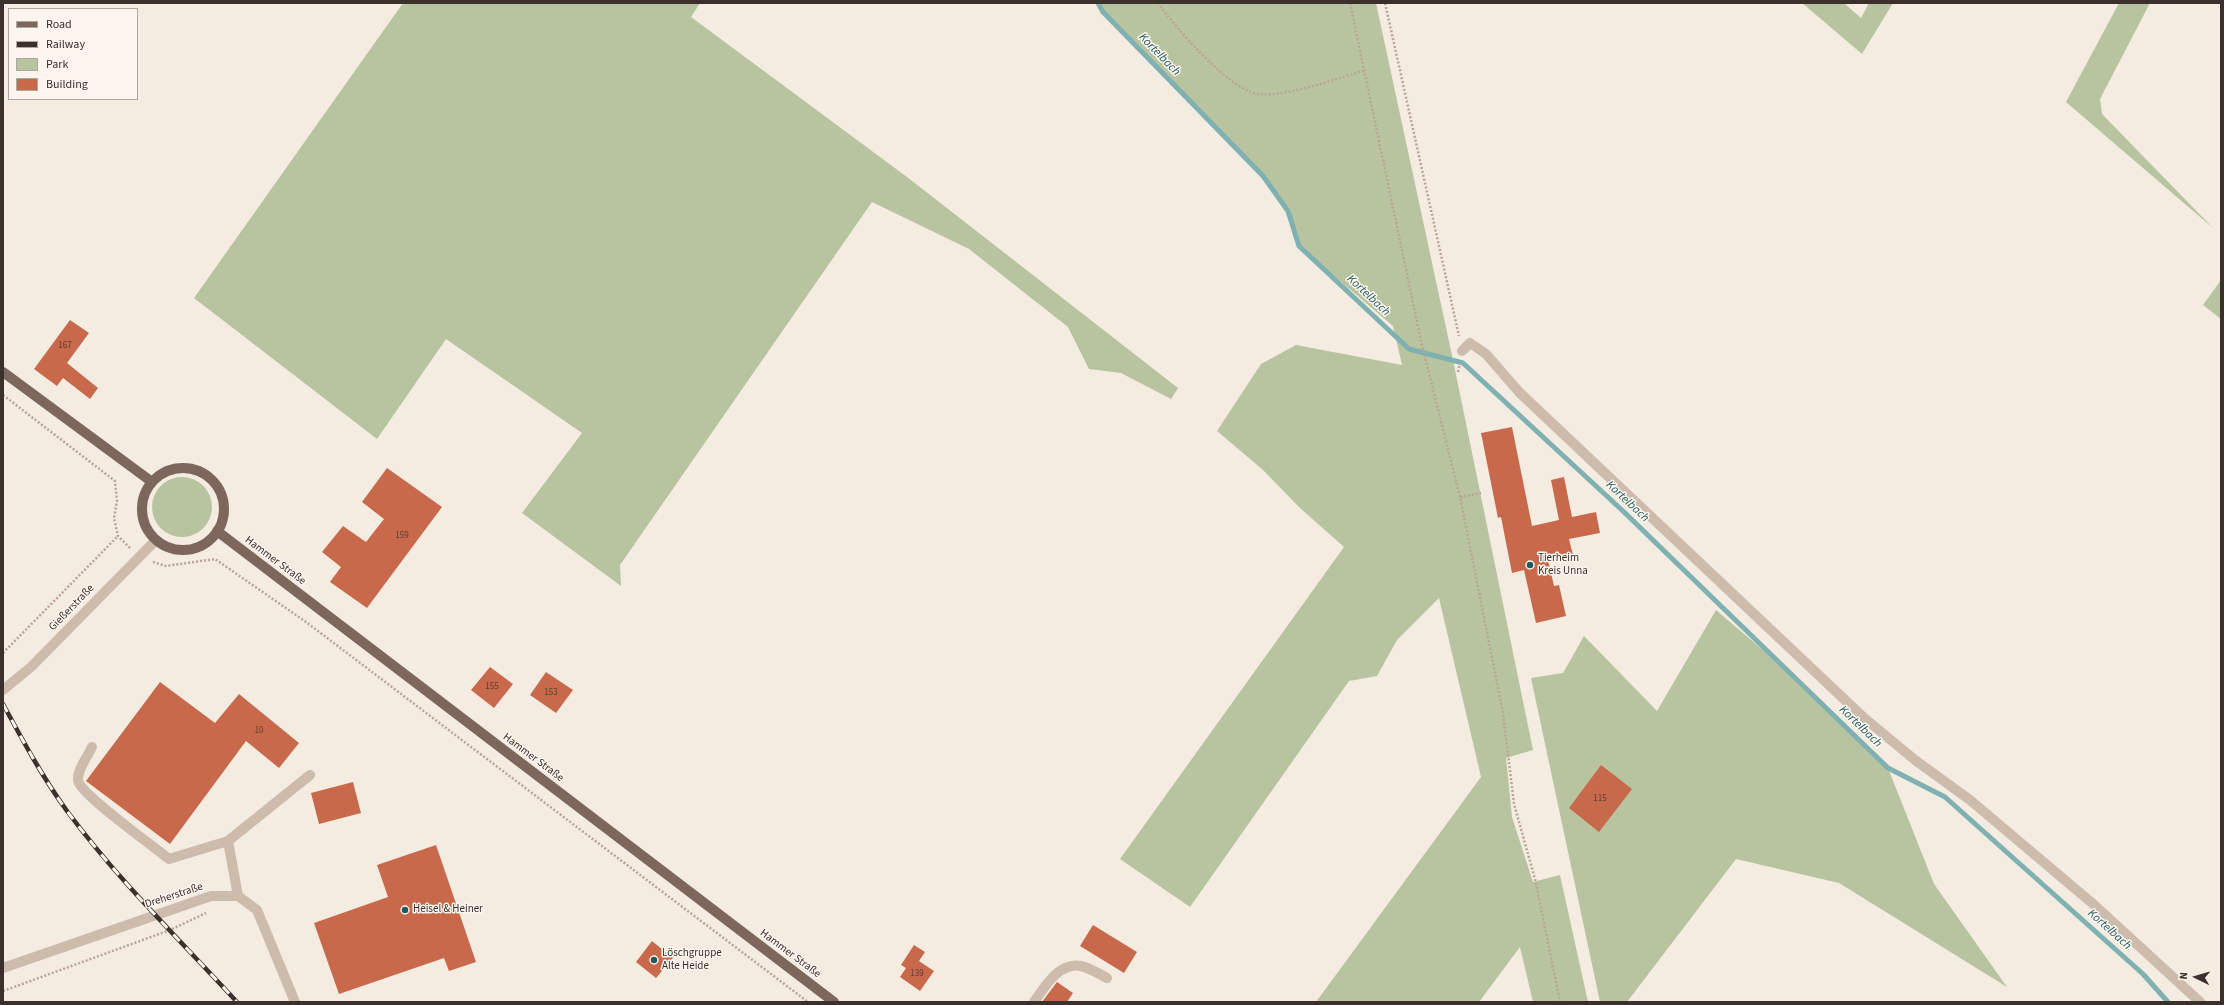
<!DOCTYPE html>
<meta charset="utf-8">
<style>
body{margin:0}
#map{position:relative;width:2224px;height:1005px;overflow:hidden;background:#f4ebe1;font-family:"Source Sans 3",sans-serif}
canvas{display:block}
.frame{position:absolute;inset:0;border:4px solid #3b302b;pointer-events:none}
.legend{position:absolute;left:8px;top:8px;width:130px;height:92px;box-sizing:border-box;background:#fbf5ee;border:1px solid #aea6a0;margin:0;padding:5px 7px;list-style:none;font-size:12px;color:#3b302b}
.legend li{display:flex;align-items:center;gap:8px;height:20px}
.legend b{width:20px;border:1px solid #aea6a0}
.north{position:absolute;left:2176px;top:957px;width:40px;height:40px;-webkit-text-stroke:3px #fbf5ee;paint-order:stroke;rotate:275deg;font-size:11px;font-weight:700;line-height:16px;text-align:center;color:#3b302b}
.north::after{content:'';display:block;margin:auto;width:14px;height:18px;background:#3b302b;clip-path:polygon(50% 0,100% 100%,50% 72%,0 100%)}
</style>
<div id="map">
<canvas width="2224" height="1005"></canvas>
<div class="frame"></div>
<ul class="legend">
<li><b style="height:5px;background:#7d675c"></b>Road</li>
<li><b style="height:5px;background:#3b302b"></b>Railway</li>
<li><b style="height:11px;background:#b8c4a0"></b>Park</li>
<li><b style="height:11px;background:#c8694b"></b>Building</li>
</ul>
<div class="north">N</div>
</div>
<script>
const c = document.querySelector('canvas').getContext('2d');
c.lineJoin = 'round';
function fillPath(path, color) { c.fillStyle = color; c.fill(path, 'evenodd'); }
function trace(path, color, width, dash) { c.strokeStyle = color; c.lineWidth = width; c.lineCap = dash ? 'butt' : 'round'; c.setLineDash(dash || []); c.stroke(path); }
function write(font, color, halo, rows, align = 'center') {
  c.font = font + ' "Source Sans 3",sans-serif'; c.lineWidth = 3; c.setLineDash([]); c.textBaseline = 'middle'; c.strokeStyle = halo; c.fillStyle = color; for (const [text, x, y, turn = 0] of rows) {
    c.save(); c.translate(x, y); c.rotate((+turn || 0) * Math.PI / 180); c.textAlign = isNaN(turn) ? turn : align; if (halo) c.strokeText(text, 0, 0); c.fillText(text, 0, 0); c.restore();
  }
}
const green = new Path2D(`
 M403,3H700L691,17L907,177L1178,388L1171,399L1121,373L1089,369L1068,327L969,249L872,202L620,565L621,586L522,513L582,433L446,339L377,439L194,298Z
 M1098,3H1376L1453,360L1533,750L1506,758L1512,817L1533,882L1560,875L1588,1002H1533L1520,947L1479,1002H1316L1481,777L1439,598L1397,640L1377,676L1349,681L1190,907L1120,859L1344,547L1300,508L1263,470L1217,431L1261,364L1296,345L1402,365L1393,326L1299,246L1288,211L1263,176L1103,12Z
 M1802,3H1844L1861,18L1869,3H1893L1862,54Z
 M2119,3H2150L2100,99L2102,114L2213,228L2066,102Z
 M2221,280V319L2203,305Z
 M152 507a30 30 0 1 1 60 0a30 30 0 1 1-60 0Z
 M1716,610L1777,662L1888,768L1934,884L2007,987L1839,883L1736,859L1627,1002H1600L1531,678L1563,673L1584,636L1657,711Z`);
const stream = new Path2D(`
 M1098,3L1103,12L1263,176L1288,211L1299,246L1409,349L1463,363L1624,512L1888,768L1945,797L2143,974L2168,1002`);
const building = new Path2D(`
 M70,320L89,333L67,363L98,388L90,399L63,378L57,386L34,369Z
 M1512,427L1532,526L1559,520L1551,480L1564,477L1572,517L1596,512L1600,533L1569,539L1573,555L1548,560L1554,586L1559,585L1566,616L1536,623L1524,570L1512,573L1501,517L1498,518L1481,433Z
 M387,468L442,507L367,608L330,582L341,567L322,552L343,526L366,542L384,519L362,502Z
 M490,667L513,684L494,708L471,690Z
 M546,672L573,690L556,713L530,695Z
 M160,682L215,723L239,694L299,743L279,768L246,741L170,844L86,781Z
 M1601,765L1632,789L1599,832L1569,808Z
 M353,782L361,813L319,824L311,793Z
 M436,845L476,962L449,971L444,958L339,994L314,923L388,897L377,865Z
 M1093,925L1137,952L1124,973L1080,946Z
 M652,941L673,958L656,978L636,962Z
 M914,945L925,952L919,961L934,971L920,991L900,977L906,968L901,965Z
 M1057,982L1073,993L1067,1002H1042Z`);
const path = new Path2D(`
 M1158,3C1175,27 1229,90 1258,94C1284,98 1337,78 1364,71
 M1350,3L1421,341L1460,497L1503,713L1514,804L1535,879L1560,1002
 M1385,3L1459,336
 M1458,372L1460,363
 M3,395L115,481L117,501L114,518L118,536L130,548
 M1460,497L1481,493
 M153,562L166,566L215,559L306,622L808,1002
 M3,653L118,536
 M3,991L170,930L206,913`);
const minor = new Path2D(`
 M1462,351L1470,343L1486,354L1519,392L1863,717L1915,760L1970,800L2092,903L2200,1002
 M3,690L31,667L156,540
 M92,747C88,756 74,774 79,783C87,799 152,845 169,859L228,841
 M238,896L228,841L310,775
 M3,968L211,896H238L257,910L295,1002
 M1034,1002C1044,988 1059,961 1081,966C1090,968 1099,974 1107,978`);
const major = new Path2D(`
 M3,372L152,482
 M142 509a41 41 0 1 1 82 0a41 41 0 1 1-82 0Z
 M217,531L834,1002`);
const rail = new Path2D(`
 M3,704C23,741 43,778 67,811C118,880 179,939 237,1002`);
const markers = [
 [1530,565,4,"#1f5a5e"],
 [405,910,4,"#1f5a5e"],
 [654,960,4,"#1f5a5e"]
];
const numberNames = [
 ["167",65,346],
 ["159",402,536],
 ["155",492,687],
 ["153",551,693],
 ["10",259,731],
 ["115",1600,799],
 ["139",917,974]
];
const poiNames = [
 ["Tierheim",1538,559],
 ["Kreis Unna",1538,572],
 ["Heisel & Heiner",413,910],
 ["Löschgruppe",662,954],
 ["Alte Heide",662,967]
];
const streetNames = [
 ["Hammer Straße",275,561,37],
 ["Gießerstraße",72,608,-46],
 ["Hammer Straße",533,758,37],
 ["Dreherstraße",174,896,-18],
 ["Hammer Straße",790,954,37]
];
const waterNames = [
 ["Kortelbach",1159,55,46],
 ["Kortelbach",1368,296,43],
 ["Kortelbach",1627,502,43],
 ["Kortelbach",1860,727,44],
 ["Kortelbach",2109,930,42]
];
fillPath(green, '#b8c4a0');
trace(stream, '#7fb0b2', 5);
fillPath(building, '#c8694b');
trace(path, '#b9a596', 2.5, [2, 2]);
trace(minor, '#cdbbac', 10);
trace(major, '#7d675c', 10);
trace(rail, '#3b302b', 4.5);
trace(rail, '#fbf5ee', 3, [9]);
for (const [x, y, r, color] of markers) { const dot = new Path2D(); dot.arc(x, y, r, 0, 2 * Math.PI); c.fillStyle = color; c.fill(dot); trace(dot, '#fbf5ee', 1.5); }
write('9px', '#5e3e33', null, numberNames);
write('11px', '#3b302b', '#fbf5ee', poiNames, 'left');
write('11px', '#3b302b', '#fbf5ee', streetNames);
write('italic 12px', '#1f5a5e', '#fbf5ee', waterNames);
</script>
